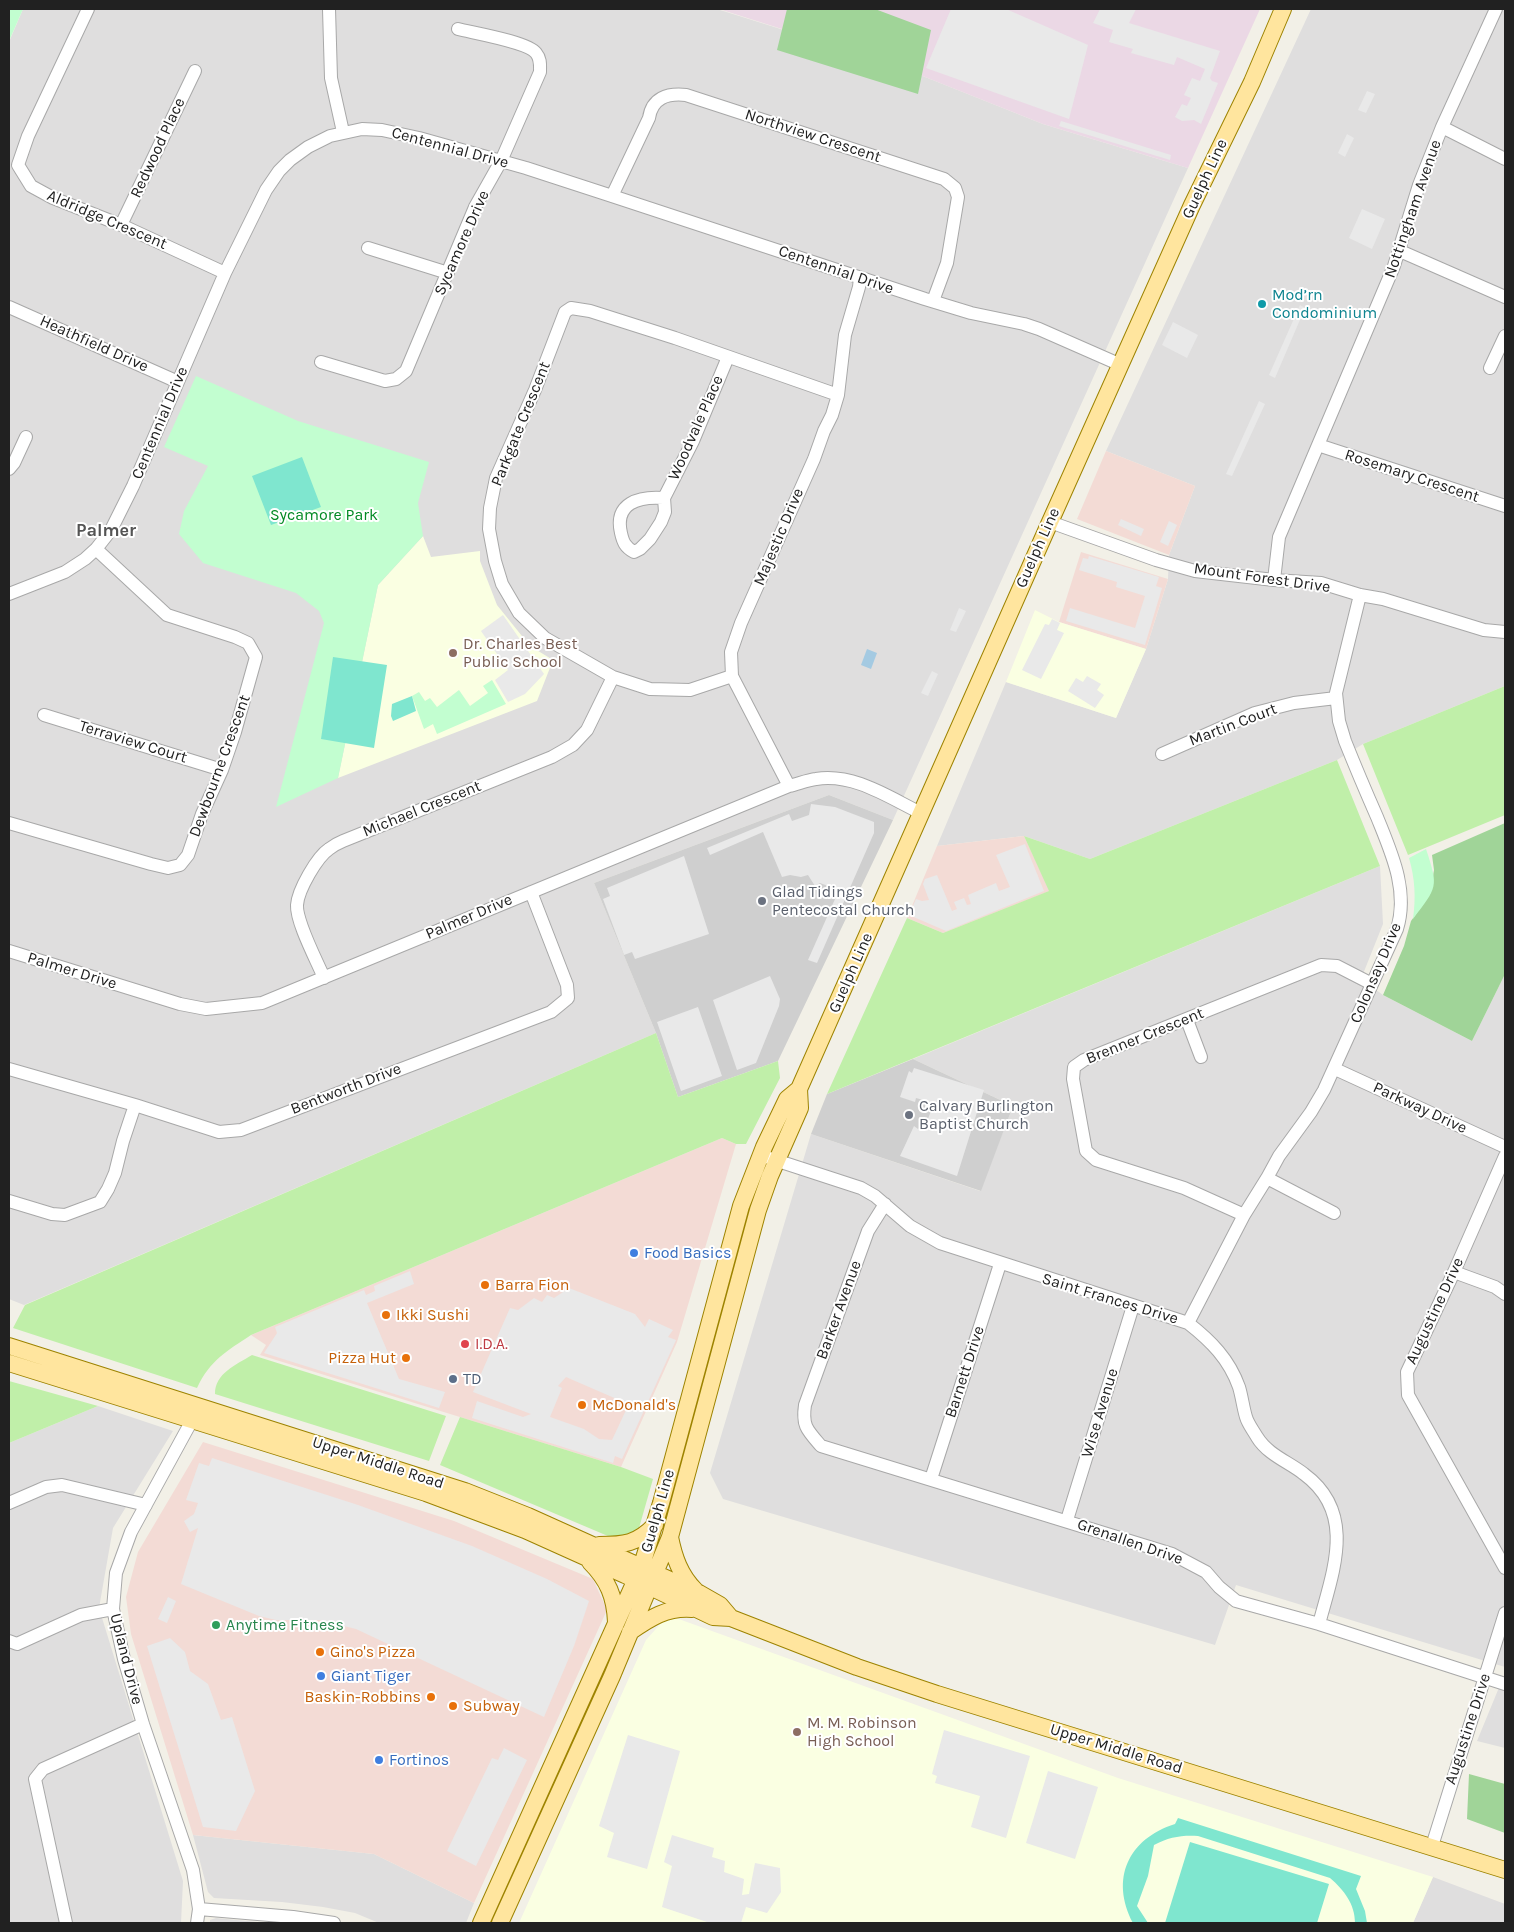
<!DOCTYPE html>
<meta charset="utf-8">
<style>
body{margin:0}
#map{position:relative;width:1514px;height:1932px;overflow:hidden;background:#f2f0e7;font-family:Karla,sans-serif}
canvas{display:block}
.frame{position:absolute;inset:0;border:10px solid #212121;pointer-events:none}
</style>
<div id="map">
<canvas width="1514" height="1932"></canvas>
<div class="frame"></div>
</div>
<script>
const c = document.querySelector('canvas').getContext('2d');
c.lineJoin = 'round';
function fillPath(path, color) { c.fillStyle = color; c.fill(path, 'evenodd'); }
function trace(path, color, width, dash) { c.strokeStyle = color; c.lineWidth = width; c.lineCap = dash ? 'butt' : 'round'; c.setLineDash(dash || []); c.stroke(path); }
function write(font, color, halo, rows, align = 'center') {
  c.font = font + ' Karla,sans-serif'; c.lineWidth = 4; c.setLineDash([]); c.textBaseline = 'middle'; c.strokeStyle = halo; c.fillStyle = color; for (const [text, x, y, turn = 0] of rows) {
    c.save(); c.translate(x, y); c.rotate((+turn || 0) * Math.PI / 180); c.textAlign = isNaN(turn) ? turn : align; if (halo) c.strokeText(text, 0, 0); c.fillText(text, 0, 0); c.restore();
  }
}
const residential = new Path2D(`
 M23,9H717L895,65L1043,124L1188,168L893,820L829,795L594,883L656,1033L24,1305L9,1299V42Z
 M1311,9H1505V686L1363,744L1337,760L1090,859L1024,836L937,846L1006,682L1116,718L1146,649L1168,579L1169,555L1195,486L1106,451Z
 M1380,866L1383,924L1361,979L1383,995L1472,1041L1505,974V1667L1236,1585L1215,1645L723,1499L710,1473L811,1134L980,1191L1013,1106L913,1059Z
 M98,1406L173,1431L113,1528L99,1608L183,1881L181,1923H9V1443Z
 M1505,1673V1748L1477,1741Z
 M193,1835L374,1854L474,1903L466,1923H379L355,1913L323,1907L282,1902L214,1898L208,1892Z
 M1433,1877L1505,1904V1923H1413Z
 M216,1918L268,1923H210V1920Z`);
const commercial = new Path2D(`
 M1106,451L1195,486L1169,555L1077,519Z
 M1081,552L1168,579L1146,649L1059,622Z
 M1024,836L1050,891L943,933L907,918L937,846Z
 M722,1138L736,1144L677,1342L621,1467L260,1355L266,1345L251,1335Z
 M203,1442L454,1521L593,1579L607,1610L474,1903L374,1854L193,1835L131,1634L126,1597L138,1552Z`);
const industrial = new Path2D(`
 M719,9H1260L1188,168L1043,124L895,65Z`);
const education = new Path2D(`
 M423,536L431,557L480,551V561L497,605L530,646L553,660L537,701L338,778L378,585Z
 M1035,610L1059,622L1146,649L1116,718L1006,682Z
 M676,1618L1118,1778L1433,1877L1413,1923H519L646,1640L663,1621Z`);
const religious = new Path2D(`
 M829,795L893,820L778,1061L678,1097L656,1033L594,883Z
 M913,1059L1013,1106L981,1191L811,1134L827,1094Z`);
const grass = new Path2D(`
 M1505,686V815L1408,855L1363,744Z
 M1337,760L1380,866L827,1094L907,918L943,933L1049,891L1024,836L1090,859Z
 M656,1033L678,1097L778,1061L780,1078L746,1144H736L722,1138L251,1335C227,1351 210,1360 197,1388L13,1328L25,1305Z
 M252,1355L446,1416L429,1461L215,1394C215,1373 236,1365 252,1355Z
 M9,1381L98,1406L9,1443Z
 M460,1417L621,1467L653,1479L639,1528L631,1535L615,1539L440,1465Z`);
const forest = new Path2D(`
 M787,9H875L931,30L918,94L777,50Z
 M1505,823V974L1472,1041L1383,995L1404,946L1411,921L1430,894L1434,870L1432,855Z
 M1469,1774L1505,1784V1833L1467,1819Z`);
const park = new Path2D(`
 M9,9H23L9,41Z
 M196,376L298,421L429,462L418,503L423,536L378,585L338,778L276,807L324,623L319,611L296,593L203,563L179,534L184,511L208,466L164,447Z
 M492,680L506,704L437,734L433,724L424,729L412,696L419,692L425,701L430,698L437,707L459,690L470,706L488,693L483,686Z
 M1426,849C1439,888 1437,887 1413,919C1416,897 1415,879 1409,858Z`);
const pitch = new Path2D(`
 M302,457L321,507L271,525L252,476Z
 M333,657L387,665L374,748L321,739Z
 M412,696L416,711L393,721L391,716L392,704Z
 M1178,1818L1361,1876L1356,1889L1365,1911L1367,1923H1355C1355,1904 1344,1890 1330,1878L1198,1836C1182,1835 1169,1837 1154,1845L1148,1876L1137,1906L1148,1923H1133C1110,1879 1128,1839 1175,1824Z
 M1190,1842L1329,1884L1317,1923H1165Z`);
const parking = new Path2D(`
 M951,9H1006L1088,45L1069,119L926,68Z
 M1100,9H1136L1129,23L1220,51L1210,78L1212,81L1218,83L1201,124L1194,120L1182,121L1175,117L1182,104L1187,106L1191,98L1184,95L1192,78L1200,81L1205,69L1177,57L1174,65L1131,53L1133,49L1109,42L1113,30L1093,23Z
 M1367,91L1375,94L1366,113L1358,110Z
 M1061,121L1171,155L1170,160L1059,126Z
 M1347,134L1354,138L1345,157L1338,153Z
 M1362,209L1385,219L1372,249L1349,238Z
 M1300,305L1305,308L1275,378L1269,375Z
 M1173,322L1198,335L1187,358L1162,345Z
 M1259,401L1265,404L1232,476L1226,474Z
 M1121,519L1144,529L1141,536L1118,525Z
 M1169,521L1177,525L1168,546L1160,542Z
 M1089,556L1159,577L1156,586L1162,588L1145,645L1066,621L1070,608L1135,628L1145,596L1116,587L1117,582L1079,570L1083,558L1088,559Z
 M959,608L966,611L956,632L950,630Z
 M503,615L544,674L525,694L508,702L495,680L508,670L481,631Z
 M1052,619L1060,623L1057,630L1064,633L1041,679L1022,670L1045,624L1049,625Z
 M932,671L938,674L928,696L921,693Z
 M1087,676L1101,684L1097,690L1104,695L1095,708L1068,691L1076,678L1083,682Z
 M811,804L835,807L874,822V833L817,963L808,960L839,890L820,883L815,886L808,875L801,877L790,875L782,877L763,832L710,855L707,848L789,814L792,821L809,815Z
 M1025,844L1044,891L946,931L909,915L916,899L922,901L929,900L923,884L925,879L937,875L952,911L957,909L954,902L964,898L967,905L971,904L968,895L996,883L999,891L1010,887L996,855Z
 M684,856L709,934L635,959L632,952L624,955L603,899L610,896L607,888Z
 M770,976L780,999L779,1006L756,1063L737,1070L713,1000Z
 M698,1007L722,1076L681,1091L657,1022Z
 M914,1068L984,1090L957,1176L900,1156L914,1126L918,1129L926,1124L934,1103L916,1098L915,1102L900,1097L909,1071L912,1073Z
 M410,1271L414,1284L367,1303L399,1379L445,1392L439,1408L264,1353L277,1333L275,1327L364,1290L366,1295L375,1291L374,1286Z
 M569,1288L635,1314L645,1327L649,1319L673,1330L668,1337L676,1340L622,1459L615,1456L613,1463L472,1418L477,1401L523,1417L531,1414L473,1392L510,1308L518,1310L534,1298L542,1302L547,1295L554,1298ZM566,1377L619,1400L627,1408L612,1440L599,1439L584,1429L550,1417L562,1388L558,1386Z
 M212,1458L358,1505L472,1546L547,1579L589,1601L574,1646L544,1717L356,1629L320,1620H276L259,1616L181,1584L198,1528L190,1532L184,1521L194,1514L198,1503L186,1500L199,1463L209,1466Z
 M168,1597L176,1601L167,1623L158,1619Z
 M170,1638L185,1652L190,1671L208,1684L221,1720L232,1717L255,1791L236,1831L203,1827L147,1646Z
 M944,1730L1030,1756L1006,1838L971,1827L980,1796L935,1783L937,1776L932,1774Z
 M628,1735L680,1751L647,1869L607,1857L614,1833L599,1826Z
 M504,1748L527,1760L476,1866L447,1851L492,1758L498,1760Z
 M1048,1771L1098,1787L1075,1859L1026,1843Z
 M672,1835L714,1848L712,1857L725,1861L724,1872L744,1879L742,1895L749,1894L755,1863L780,1868L781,1892L767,1913L746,1907L741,1923H710L662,1907L672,1866L664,1862Z`);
const water = new Path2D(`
 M867,649L877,653L871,669L861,665Z`);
const minor = new Path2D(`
 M88,9L28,136L18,165L31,186L53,198L121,225L225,273
 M329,9L331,78L343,132
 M1442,127L1505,159
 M612,196L649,118C652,98 667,93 686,95L944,179L955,188L958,197L947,263L933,301
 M121,225L195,71
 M368,248L448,273
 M1400,251L1505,297
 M9,307L178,382
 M321,362L385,381L396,379L406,371L475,207L501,161L540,72C540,65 541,59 536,53C528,42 474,33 458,29
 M1490,368L1505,336
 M1318,445L1505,506
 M9,469L14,463L26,437
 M664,498C639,496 614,503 621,533C623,542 625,547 634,552L640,549L650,539L661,522L665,512L664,498L693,441L728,357
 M1050,522L1156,560L1195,571L1274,580L1321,583L1360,595L1383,599L1484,630L1505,632
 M1274,580L1279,537L1394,266L1419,185L1442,127L1496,9
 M9,594L65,572L85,559L96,549L111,530L133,486L225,273L266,190L279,171L290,160L308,147L330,136L362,129L382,130L419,138L526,168L612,196L925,299L971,313L1024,324L1039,329L1121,365
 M732,676L690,690L650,689L613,677L545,638L519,613L502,584L495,561L489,529L490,508L496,478L535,390L565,312L571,308L590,311L675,338L838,395
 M44,715L222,770
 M1162,754L1255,713L1294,703L1336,698
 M789,786L732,676L731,652L741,623L814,459L824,431L832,415L838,395L845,335L859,287L860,278
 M9,823L151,864L168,868L180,865L188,855L202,814L222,770L235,732L256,657L248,643L235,637L167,615L96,549
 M9,951L180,1004L206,1009L262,1003L789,786C798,784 807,780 816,779C854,773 888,797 921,813
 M324,978C317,961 296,922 297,905C298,890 317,857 329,849C333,846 338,843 343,841L552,757L573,745L587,730L613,677
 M1187,1020L1201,1057
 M9,1069L135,1105L219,1132L241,1130L551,1012L568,998L567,985L531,892
 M1335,1069L1505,1147
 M1505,1156L1454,1272L1407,1372L1408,1395L1505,1568
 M769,1158L861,1188L875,1196L910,1226L940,1243L1188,1323C1211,1341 1229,1359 1239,1387C1242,1397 1243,1407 1246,1417C1248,1424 1253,1430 1257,1437C1268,1455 1289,1462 1304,1474C1357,1513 1333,1571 1319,1624
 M1267,1178L1334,1213
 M9,1201L52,1214L65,1215L100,1202L108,1189L115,1173L123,1141L135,1105
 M885,1204L868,1231L805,1405C802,1426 807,1430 821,1446L1172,1554L1206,1572L1219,1587L1236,1601L1319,1624L1505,1684
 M1244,1215L1184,1188L1096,1160L1086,1151L1073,1079L1074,1067L1084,1060L1321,965L1337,966L1372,984
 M1454,1272L1495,1287L1505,1294
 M1188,1323L1244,1215L1267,1178L1279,1156L1311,1112L1324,1090L1397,929C1409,890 1391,852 1377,817C1366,792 1355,766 1345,741L1339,721L1336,693L1360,595
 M196,1413L131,1532L116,1573L113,1609L124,1659L143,1724L193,1870L199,1909L197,1923
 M931,1479L1000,1264
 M9,1503L46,1487L62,1485L146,1505
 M1067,1520L1133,1306
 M9,1641L17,1644L81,1615L113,1609
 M1432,1846L1505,1613
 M199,1909L293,1917L334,1923
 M66,1923L35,1779L43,1769L143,1724`);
const major = new Path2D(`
 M9,1346L465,1491L528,1516L699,1593L720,1605L731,1618
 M9,1363L426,1493L525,1530L625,1575L713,1617L731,1618L857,1667L937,1694L1505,1870
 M670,1537C674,1557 680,1575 695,1590
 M599,1545C624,1545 637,1544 655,1525
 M590,1562C608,1580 615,1597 616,1622
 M630,1632C650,1618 667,1607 692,1609
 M481,1923L641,1568L661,1503L741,1206L764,1147L787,1099L799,1089
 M500,1923L612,1676L670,1537L758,1210L770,1176L800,1108L799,1089L1050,522L1192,205L1252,82L1283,9`);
const markers = [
 [1262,304,5,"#0f9aa8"],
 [453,653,5,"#8d6e63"],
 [762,901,5,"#6b7280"],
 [909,1115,5,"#6b7280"],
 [634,1253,5,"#3f7fe0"],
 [485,1285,5,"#e8710a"],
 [386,1315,5,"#e8710a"],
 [465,1344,5,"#e0444e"],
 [406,1358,5,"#e8710a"],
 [453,1379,5,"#5c6f8a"],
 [582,1405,5,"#e8710a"],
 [216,1625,5,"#2e9e5b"],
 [320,1652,5,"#e8710a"],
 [321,1676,5,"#3f7fe0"],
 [431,1697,5,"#e8710a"],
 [453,1706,5,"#e8710a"],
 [797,1732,5,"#8d6e63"],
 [379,1760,5,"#3f7fe0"]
];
const streetNames = [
 ["Northview Crescent",813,136,18],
 ["Redwood Place",158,148,-65],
 ["Centennial Drive",450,148,15],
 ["Guelph Line",1205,179,-65],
 ["Nottingham Avenue",1413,209,-71],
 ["Aldridge Crescent",107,220,23],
 ["Sycamore Drive",462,243,-66],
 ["Centennial Drive",836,270,19],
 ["Heathfield Drive",94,344,24],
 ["Centennial Drive",160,423,-67],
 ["Parkgate Crescent",521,424,-68],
 ["Woodvale Place",696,428,-66],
 ["Rosemary Crescent",1412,476,18],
 ["Majestic Drive",779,537,-67],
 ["Guelph Line",1038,548,-66],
 ["Mount Forest Drive",1262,578,8],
 ["Martin Court",1233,725,-21],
 ["Terraview Court",133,742,17],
 ["Dewbourne Crescent",220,766,-70],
 ["Michael Crescent",422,809,-22],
 ["Palmer Drive",469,917,-23],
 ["Palmer Drive",72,971,17],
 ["Guelph Line",851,973,-66],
 ["Colonsay Drive",1376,973,-67],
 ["Brenner Crescent",1145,1036,-22],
 ["Bentworth Drive",346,1089,-21],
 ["Parkway Drive",1420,1108,25],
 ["Saint Frances Drive",1110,1299,17],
 ["Barker Avenue",839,1310,-70],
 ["Augustine Drive",1435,1311,-65],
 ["Barnett Drive",965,1372,-72],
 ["Wise Avenue",1100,1413,-73],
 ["Upper Middle Road",378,1463,18],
 ["Guelph Line",658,1511,-74],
 ["Grenallen Drive",1130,1542,19],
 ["Upland Drive",126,1659,76],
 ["Augustine Drive",1468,1729,-72],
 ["Upper Middle Road",1116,1749,17]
];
const cultureNames = [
 ["Mod’rn",1272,295],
 ["Condominium",1272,313]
];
const parkNames = [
 ["Sycamore Park",324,515]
];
const educationNames = [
 ["Dr. Charles Best",463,644],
 ["Public School",463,662],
 ["M. M. Robinson",807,1723],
 ["High School",807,1741]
];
const worshipNames = [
 ["Glad Tidings",772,892],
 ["Pentecostal Church",772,910],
 ["Calvary Burlington",919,1106],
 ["Baptist Church",919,1124]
];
const shopNames = [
 ["Food Basics",644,1253],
 ["Giant Tiger",331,1676],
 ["Fortinos",389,1760]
];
const foodNames = [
 ["Barra Fion",495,1285],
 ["Ikki Sushi",396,1315],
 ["Pizza Hut",396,1358,"right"],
 ["McDonald's",592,1405],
 ["Gino's Pizza",330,1652],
 ["Baskin-Robbins",421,1697,"right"],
 ["Subway",463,1706]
];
const healthNames = [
 ["I.D.A.",475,1344]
];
const serviceNames = [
 ["TD",463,1379]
];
const leisureNames = [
 ["Anytime Fitness",226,1625]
];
const neighbourhoodNames = [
 ["Palmer",106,531]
];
fillPath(residential, '#dfdede');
fillPath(commercial, '#f3dbd5');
fillPath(industrial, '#ebd8e5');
fillPath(education, '#faffe2');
fillPath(religious, '#cfcfcf');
fillPath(grass, '#c0efa9');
fillPath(forest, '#a0d498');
fillPath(park, '#c2fed0');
fillPath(pitch, '#7fe6cf');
fillPath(parking, '#e9e9e9');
fillPath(water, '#a4cae2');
trace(minor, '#a8a8a8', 14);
trace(major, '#9d8300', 18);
trace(minor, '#fff', 12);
trace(major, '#ffe59e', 16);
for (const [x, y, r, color] of markers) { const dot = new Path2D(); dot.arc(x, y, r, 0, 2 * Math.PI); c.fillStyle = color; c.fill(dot); trace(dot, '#fff', 2); }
write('16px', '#212121', '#fff', streetNames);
write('16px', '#0d838f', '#fff', cultureNames, 'left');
write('16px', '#038a24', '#fff', parkNames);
write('16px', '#785e54', '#fff', educationNames, 'left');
write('16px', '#5b616d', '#fff', worshipNames, 'left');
write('16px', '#366cbe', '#fff', shopNames, 'left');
write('16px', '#c56008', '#fff', foodNames, 'left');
write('16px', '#be3a42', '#fff', healthNames, 'left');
write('16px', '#4e5e75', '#fff', serviceNames, 'left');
write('16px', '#27864d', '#fff', leisureNames, 'left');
write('bold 18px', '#545454', '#fff', neighbourhoodNames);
</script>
